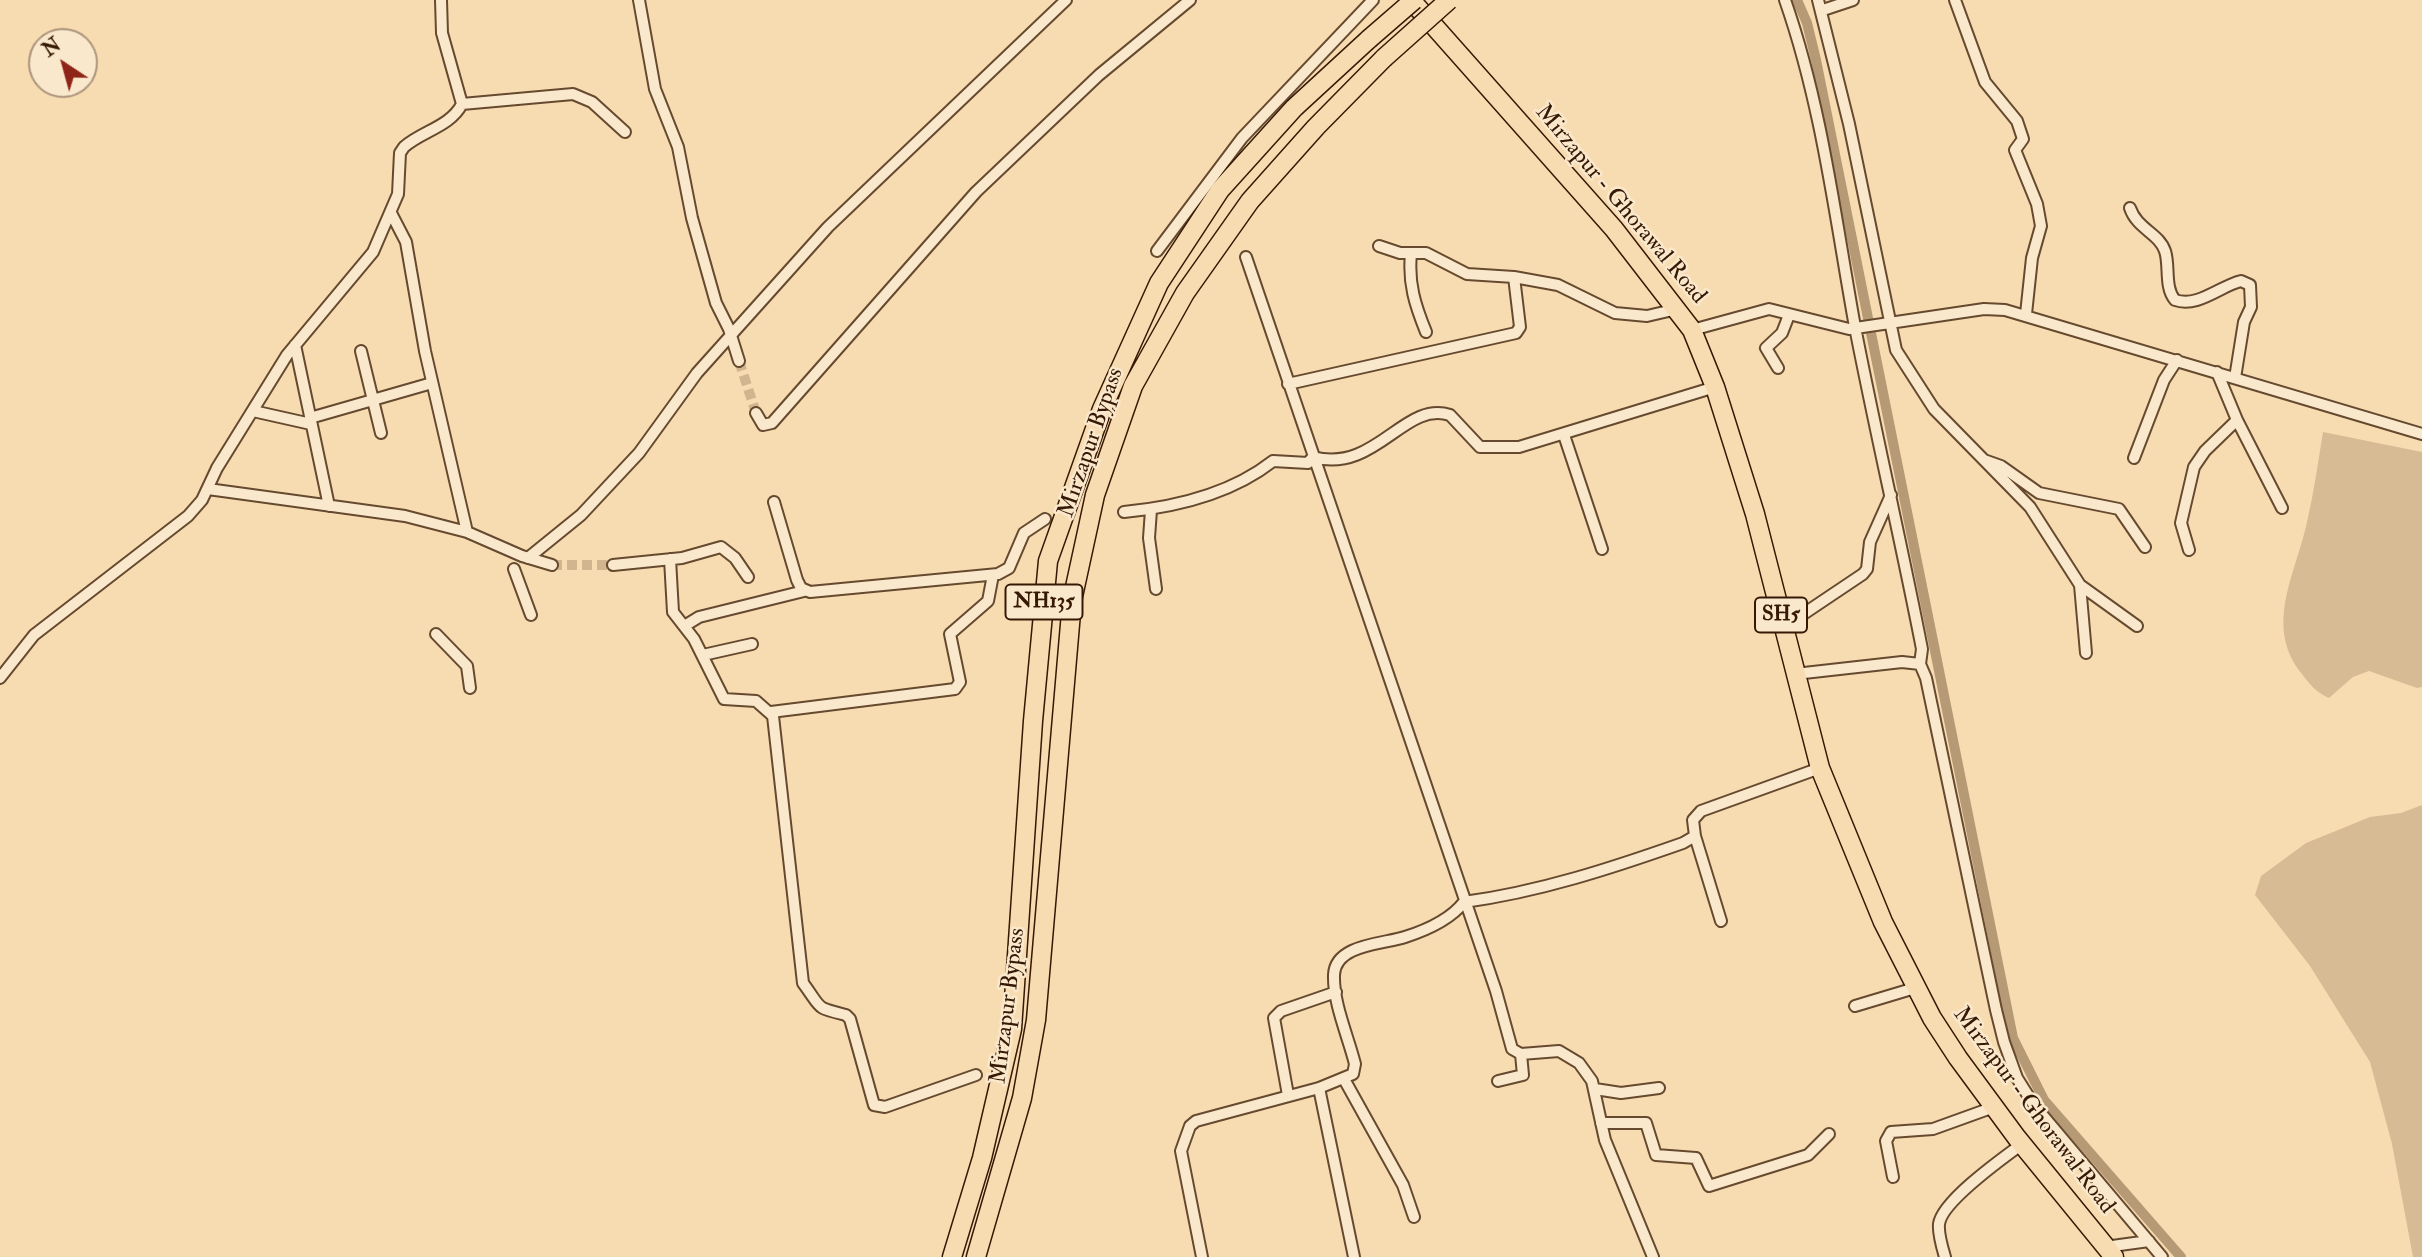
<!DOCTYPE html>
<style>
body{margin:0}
#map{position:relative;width:2422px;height:1257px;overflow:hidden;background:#f8dcb1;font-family:"IM FELL Double Pica",serif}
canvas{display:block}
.north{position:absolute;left:28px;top:28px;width:70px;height:70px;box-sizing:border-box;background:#fae8cc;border:2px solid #ac957c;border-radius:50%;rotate:324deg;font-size:19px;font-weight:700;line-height:28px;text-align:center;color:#361904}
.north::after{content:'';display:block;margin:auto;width:24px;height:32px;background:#8f2418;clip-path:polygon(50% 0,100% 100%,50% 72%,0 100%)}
</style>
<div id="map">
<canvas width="2422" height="1257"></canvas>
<div class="north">N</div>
</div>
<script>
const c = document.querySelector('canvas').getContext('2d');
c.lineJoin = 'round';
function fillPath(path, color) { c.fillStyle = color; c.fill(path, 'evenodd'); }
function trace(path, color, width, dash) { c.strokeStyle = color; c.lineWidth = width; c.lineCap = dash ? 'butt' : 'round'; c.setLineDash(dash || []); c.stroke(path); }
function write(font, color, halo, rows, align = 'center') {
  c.font = font + ' "IM FELL Double Pica",serif'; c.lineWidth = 5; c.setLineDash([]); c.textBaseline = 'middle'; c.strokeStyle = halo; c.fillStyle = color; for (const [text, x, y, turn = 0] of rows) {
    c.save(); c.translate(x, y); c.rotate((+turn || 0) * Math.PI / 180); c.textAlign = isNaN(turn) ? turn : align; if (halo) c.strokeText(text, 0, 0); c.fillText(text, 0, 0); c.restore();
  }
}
const green = new Path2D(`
 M2323,432L2422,452V687L2417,688L2369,671L2353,677L2329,698C2316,692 2310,685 2302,674C2263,626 2296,574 2307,522C2314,492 2318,462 2323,432Z
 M2422,805V1257H2413L2392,1144L2370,1062L2310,966L2255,895L2261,876L2306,843L2370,817L2401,813Z`);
const canal = new Path2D(`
 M1797,0L1807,23L1816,60L2013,1038L2044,1100L2181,1257`);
const minorTunnel = new Path2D(`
 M739,361L756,413
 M552,565H613`);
const minor = new Path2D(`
 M639,0L655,89L678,147L692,218L716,303L729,329L739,361
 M1785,0C1822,106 1835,217 1855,327C1876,435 1901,541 1922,649L1920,664
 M1818,0L1849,124L1896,350L1934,409L2030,507L2080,585L2137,626
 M1955,0L1985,82L2017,121L2023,139L2015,150L2037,204L2041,226L2032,258L2026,314
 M1823,10L1853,0
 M462,104L573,94L592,102L625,132
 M2130,208C2137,229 2159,233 2165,251C2170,266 2164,287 2175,300C2198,308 2220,286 2241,281L2250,285L2251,307L2244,322L2235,378
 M391,213L406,242L425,351L467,532
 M1379,246L1400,253H1426L1467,274L1514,277L1558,285L1615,313L1647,316L1677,309
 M1157,251L1242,138L1373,0
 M1411,254C1408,283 1415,305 1426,332
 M1246,257L1496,991L1512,1049L1521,1054L1559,1051L1579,1063L1592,1081L1605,1140L1653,1257
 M1692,330L1769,309L1849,329L1984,309L2005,310L2422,434
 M295,345L329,506
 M361,351L381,433
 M1778,368L1766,348L1782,333L1789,315
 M1288,384L1516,333L1520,327L1514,277
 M253,411L311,424
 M756,413L763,425L772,423L976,192L1099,75L1190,0
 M310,418L432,383
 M2237,420L2282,508
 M1564,435L1602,549
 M2134,458L2164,380L2177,360
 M1984,460L2001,466L2039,493L2119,509L2145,547
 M208,489L405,516L467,532L522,556L552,565
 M774,502L797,580L801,588L810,592L998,574L1009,568L1024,533L1045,519
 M1151,510L1149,538L1156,589
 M1124,512C1177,507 1231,494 1273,461L1308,463L1313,457C1376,474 1404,400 1450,415L1480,447H1519L1715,387
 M2189,550L2181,523L2194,467L2205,451L2237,420L2217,372
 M528,558L581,515L639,453L697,373L828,227L1066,0
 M670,559L673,612L694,639L724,699L756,701L773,716L803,983C823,1010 814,1007 846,1015L850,1019L874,1105L885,1107L976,1075
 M613,565L682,558L721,547L735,558L748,577
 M514,569L531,615
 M2080,585L2086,653
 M686,625L699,617L804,591
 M1784,627L1863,574L1867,569L1870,542L1891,495
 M436,634L467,666L470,688
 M703,655L752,644
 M1795,674L1902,662L1920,664L1926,678L1996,1010L2004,1042L2017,1078L2034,1105L2162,1257
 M0,678L34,635L188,516L202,500L217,468L287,355L373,252L398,194L400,153L404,147C422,131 450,127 462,104L442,33L441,0
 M771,712L955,689L960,682L950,634L988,601L993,575
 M1695,836L1721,921
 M1855,1006L1915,988
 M1344,1079L1403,1185L1414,1217
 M1498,1081L1523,1075L1521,1054
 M1319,1088L1354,1257
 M1595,1089L1621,1093L1659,1088
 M1288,1095L1274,1018L1281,1011L1336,992
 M1601,1123H1646L1656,1155L1696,1158L1709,1186L1808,1155L1829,1134
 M1893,1177L1886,1141L1891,1132L1933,1129L1994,1107
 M2105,1247L2149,1241
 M1202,1257L1181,1151L1190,1126L1196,1121L1319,1088L1353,1074L1355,1064C1348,1036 1333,1003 1334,975C1335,944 1384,944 1405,937C1427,930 1450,920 1464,902C1539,892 1612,868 1683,843L1695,836L1693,820L1701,811L1820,768
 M1945,1257C1942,1247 1938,1234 1939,1224C1942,1201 2003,1158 2022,1144`);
const primary = new Path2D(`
 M1411,0L1614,229L1692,330L1715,387L1755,514L1820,768L1883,922L1932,1018L1958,1058L2017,1138L2114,1257`);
const trunk = new Path2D(`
 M952,1257L982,1158L1012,1029L1033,721L1048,561L1102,409L1159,283L1220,190L1294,108L1369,39
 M976,1257L1022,1098L1036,1020L1072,601L1095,495L1133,386L1185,293L1250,201L1316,127L1384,58`);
const trunkBridge = new Path2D(`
 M1369,39L1414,0
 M1384,58L1449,0`);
const shields = [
 [1044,602,77],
 [1781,615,52]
];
const shieldNames = [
 ["NH135",1044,602],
 ["SH5",1781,615]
];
const streetNames = [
 ["Mirzapur - Ghorawal Road",1620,205,50],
 ["Mirzapur Bypass",1092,443,-71],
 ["Mirzapur Bypass",1009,1006,-83],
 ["Mirzapur - Ghorawal Road",2033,1111,53]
];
fillPath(green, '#d7bb94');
trace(canal, '#b69a76', 10);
trace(minorTunnel, '#d1b58e', 10, [10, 5]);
trace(minor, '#664a2f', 14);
trace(primary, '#361904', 21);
trace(trunk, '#361904', 21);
trace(minor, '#fae8cc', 10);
trace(primary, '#f8dcb1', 18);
trace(trunk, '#f8dcb1', 18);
trace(trunkBridge, '#361904', 21, []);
trace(trunkBridge, '#f8dcb1', 18);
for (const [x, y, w] of shields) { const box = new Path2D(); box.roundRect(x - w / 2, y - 17.5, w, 35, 5); c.fillStyle = '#fae8cc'; c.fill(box); trace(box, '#361904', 2); }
write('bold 21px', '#361904', null, shieldNames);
write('23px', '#361904', '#fae8cc', streetNames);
</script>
